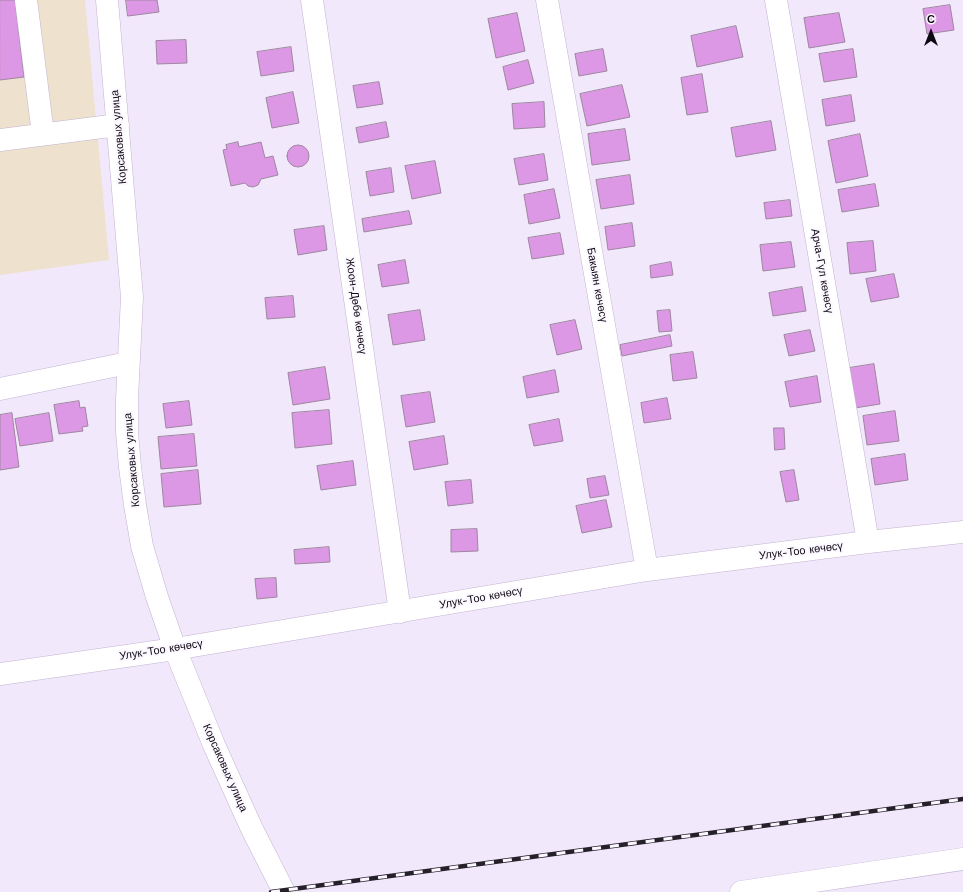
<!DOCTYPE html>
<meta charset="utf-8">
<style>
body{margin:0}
#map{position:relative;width:963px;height:892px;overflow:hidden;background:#f2e8fb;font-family:"Work Sans",sans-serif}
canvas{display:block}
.north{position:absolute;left:911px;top:12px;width:40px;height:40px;-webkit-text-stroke:3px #fcf8ff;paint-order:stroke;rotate:0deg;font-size:11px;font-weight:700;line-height:16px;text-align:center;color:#0f0913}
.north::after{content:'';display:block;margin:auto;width:14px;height:18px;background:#0f0913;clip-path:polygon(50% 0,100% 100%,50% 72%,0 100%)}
</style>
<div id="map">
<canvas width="963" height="892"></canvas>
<div class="north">С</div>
</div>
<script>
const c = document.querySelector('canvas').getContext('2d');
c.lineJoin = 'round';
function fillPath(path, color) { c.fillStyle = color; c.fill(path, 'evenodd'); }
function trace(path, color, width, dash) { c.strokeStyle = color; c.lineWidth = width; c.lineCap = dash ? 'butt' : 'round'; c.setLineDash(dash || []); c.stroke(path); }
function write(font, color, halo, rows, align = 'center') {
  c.font = font + ' "Work Sans",sans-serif'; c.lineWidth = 4; c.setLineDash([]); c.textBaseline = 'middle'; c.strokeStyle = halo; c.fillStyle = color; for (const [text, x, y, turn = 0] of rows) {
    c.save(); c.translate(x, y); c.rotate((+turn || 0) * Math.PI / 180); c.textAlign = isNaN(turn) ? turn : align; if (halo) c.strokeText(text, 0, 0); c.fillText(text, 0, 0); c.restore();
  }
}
const education = new Path2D(`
 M0,0H85L109,260L0,275Z`);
const building = new Path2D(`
 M0,0H15L24,77L0,80Z
 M126,0H157L159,12L128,16Z
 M950,5L954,30L927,34L923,9Z
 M517,13L525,51L496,58L488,19Z
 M839,13L845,42L809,48L804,18Z
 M736,26L743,57L697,67L691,36Z
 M186,40L187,63L157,64L156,41Z
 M291,47L294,71L261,76L257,52Z
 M603,49L607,71L579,76L575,54Z
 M853,49L857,77L824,82L819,54Z
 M528,60L534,83L508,90L503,67Z
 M702,74L708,112L687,115L681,78Z
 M379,82L383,104L357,108L353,86Z
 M622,85L630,117L587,126L580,94Z
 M293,92L299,123L272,128L266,98Z
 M851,95L855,121L826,126L822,100Z
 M544,102L545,127L514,129L512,104Z
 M771,121L776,150L736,157L731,128Z
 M386,122L389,137L359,143L356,128Z
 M625,129L630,160L592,165L588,134Z
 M860,134L868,176L836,183L828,141Z
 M238,142L239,147L261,142L265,158L273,156L278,175L261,179L258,185L253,187L248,186L245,183L231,186L223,150L227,149L226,145Z
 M287 156a11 11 0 1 1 22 0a11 11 0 1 1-22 0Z
 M544,154L548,180L519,185L514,159Z
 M435,161L441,193L412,199L405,166Z
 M391,168L394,192L370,196L366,172Z
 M630,175L634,204L601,209L596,180Z
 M875,184L879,206L842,212L838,190Z
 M554,189L560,218L529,224L524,195Z
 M790,200L792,216L766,219L764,203Z
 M409,211L412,224L364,232L362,219Z
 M632,223L635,246L608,250L605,227Z
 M324,226L327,250L298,255L294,230Z
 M560,233L564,254L532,259L528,238Z
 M873,241L876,271L850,274L847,243Z
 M791,242L795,267L763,271L760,245Z
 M405,260L409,283L382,287L378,265Z
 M671,262L673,275L651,278L650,266Z
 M894,274L899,297L871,302L866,279Z
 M802,287L806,311L773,316L769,293Z
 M293,296L295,317L267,319L265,298Z
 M420,310L425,340L393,345L388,315Z
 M670,310L672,331L659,332L657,311Z
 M575,320L582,349L557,355L550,325Z
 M810,330L815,351L789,356L784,335Z
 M670,335L672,346L622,356L620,345Z
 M693,352L697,378L673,381L670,355Z
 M874,364L880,404L855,408L849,368Z
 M325,367L330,399L293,405L288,373Z
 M555,370L559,392L527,398L523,377Z
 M817,376L821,402L790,407L785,382Z
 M430,392L435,422L406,427L401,396Z
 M667,398L671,419L644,423L641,403Z
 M79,401L80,408L85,407L88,426L82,427L83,431L59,434L54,405Z
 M189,401L192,425L166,428L163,404Z
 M329,410L332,444L295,448L292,413Z
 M895,411L899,441L867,445L863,416Z
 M12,413L19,467L0,470V415Z
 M49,413L53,441L20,446L15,419Z
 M559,419L563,441L534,446L529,425Z
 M774,428H784L785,449L775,450Z
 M194,434L197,466L161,469L158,437Z
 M444,436L448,464L414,470L409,442Z
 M905,454L908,480L875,485L871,459Z
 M353,461L356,485L321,490L317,466Z
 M198,470L201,504L164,507L161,474Z
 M794,470L799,500L786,502L780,472Z
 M605,476L609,495L590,498L587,479Z
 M471,480L473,503L448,506L445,482Z
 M606,500L612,527L582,533L576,506Z
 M477,529L478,551L451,552V530Z
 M329,547L330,562L295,564L294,550Z
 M276,578L277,597L257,599L255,579Z`);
const minor = new Path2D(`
 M26,0L43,134
 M107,0L132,297L127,399V432L130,467L135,505L142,546L157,597L175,649L214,745L252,829L284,892
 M312,0L400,612
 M547,0L647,570
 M776,0L868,542
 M0,140L118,125
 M0,389L128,363
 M0,674L175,649L647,570L868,542L963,532
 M741,892L963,859`);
const rail = new Path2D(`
 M271,892L963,799`);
const streetNames = [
 ["Корсаковых улица",119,137,-95],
 ["Арча-Гүл көчөсү",822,271,80],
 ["Бакыян көчөсү",597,285,80],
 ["Жоон-Дөбө көчөсү",356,306,82],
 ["Корсаковых улица",132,460,-95],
 ["Улук-Тоо көчөсү",801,551,-7],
 ["Улук-Тоо көчөсү",481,598,-10],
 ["Улук-Тоо көчөсү",161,650,-9],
 ["Корсаковых улица",225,768,66]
];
fillPath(education, '#eee1cd');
fillPath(building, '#dc98e4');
trace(building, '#9d869f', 1);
trace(minor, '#c3b3d1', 23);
trace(minor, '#fff', 22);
trace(rail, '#26202b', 4.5);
trace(rail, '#fcf8ff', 3, [9]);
write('11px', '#0f0913', '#fcf8ff', streetNames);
</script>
